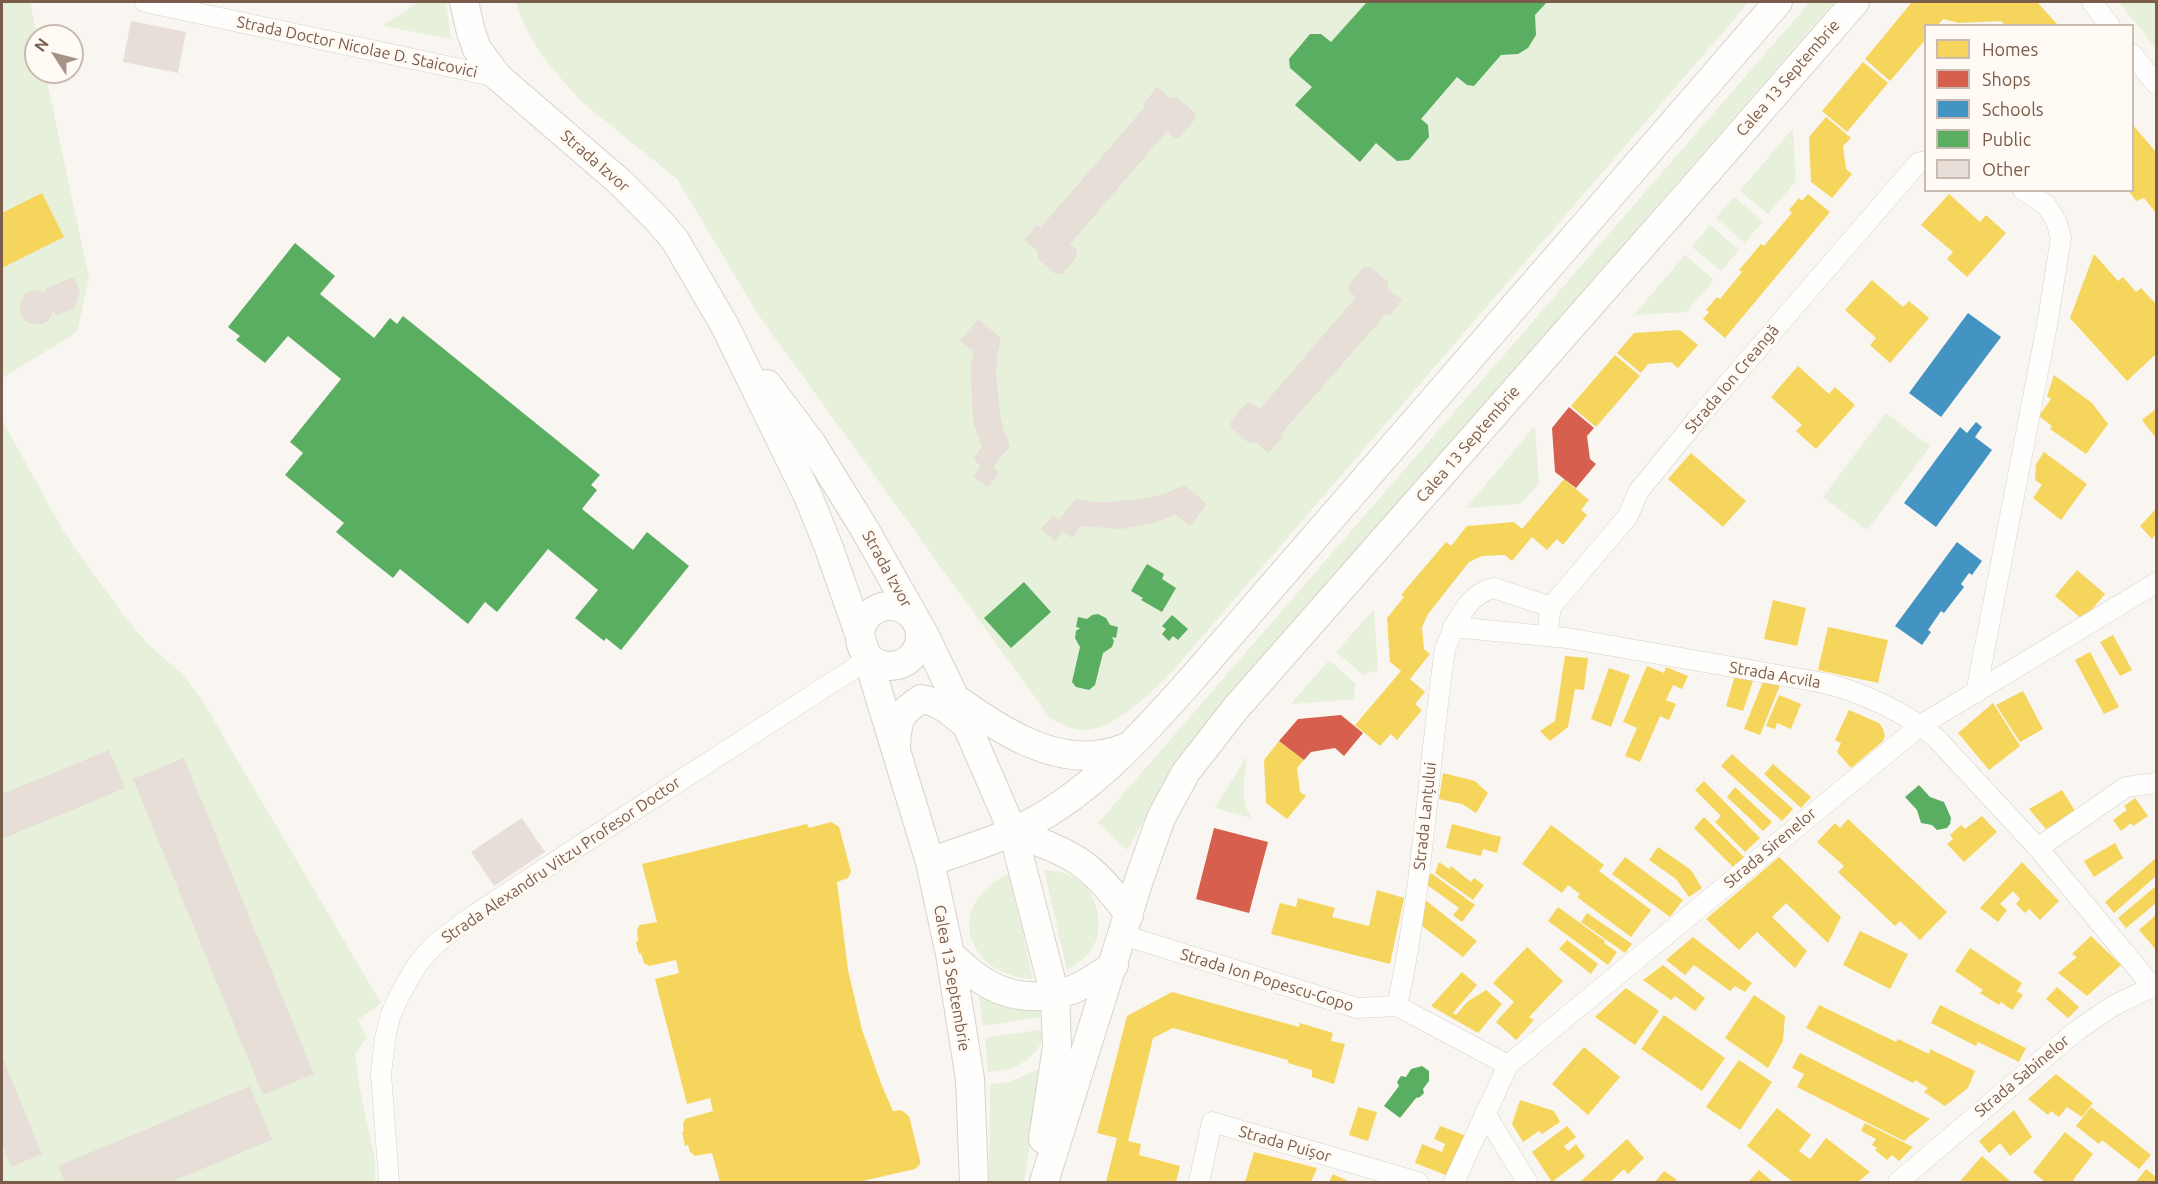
<!DOCTYPE html>
<meta charset="utf-8">
<style>
body{margin:0}
#map{position:relative;width:2158px;height:1184px;overflow:hidden;background:#f9f5f0;font-family:Ubuntu,sans-serif}
canvas{display:block}
.frame{position:absolute;inset:0;border:3px solid #7a5c4d;pointer-events:none}
.legend{position:absolute;left:1924px;top:24px;width:210px;height:168px;box-sizing:border-box;background:#fffaf3;border:2px solid #cabbb1;margin:0;padding:8px 10px;list-style:none;font-size:18px;color:#7a5c4d}
.legend li{display:flex;align-items:center;gap:12px;height:30px}
.legend b{width:30px;border:2px solid #cabbb1}
.north{position:absolute;left:24px;top:24px;width:60px;height:60px;box-sizing:border-box;background:#fffaf3;border:2px solid #cabbb1;border-radius:50%;rotate:306deg;font-size:16px;font-weight:700;line-height:24px;text-align:center;color:#7a5c4d}
.north::after{content:'';display:block;margin:auto;width:21px;height:27px;background:#a69286;clip-path:polygon(50% 0,100% 100%,50% 72%,0 100%)}
</style>
<div id="map">
<canvas width="2158" height="1184"></canvas>
<div class="frame"></div>
<ul class="legend">
<li><b style="height:16px;background:#f6d55c"></b>Homes</li>
<li><b style="height:16px;background:#d6604d"></b>Shops</li>
<li><b style="height:16px;background:#4393c3"></b>Schools</li>
<li><b style="height:16px;background:#5aae61"></b>Public</li>
<li><b style="height:16px;background:#e6ded7"></b>Other</li>
</ul>
<div class="north">N</div>
</div>
<script>
const c = document.querySelector('canvas').getContext('2d');
c.lineJoin = 'round';
function fillPath(path, color) { c.fillStyle = color; c.fill(path, 'evenodd'); }
function trace(path, color, width, dash) { c.strokeStyle = color; c.lineWidth = width; c.lineCap = dash ? 'butt' : 'round'; c.setLineDash(dash || []); c.stroke(path); }
function write(font, color, halo, rows, align = 'center') {
  c.font = font + ' Ubuntu,sans-serif'; c.lineWidth = 6; c.setLineDash([]); c.textBaseline = 'middle'; c.strokeStyle = halo; c.fillStyle = color; for (const [text, x, y, turn = 0] of rows) {
    c.save(); c.translate(x, y); c.rotate((+turn || 0) * Math.PI / 180); c.textAlign = isNaN(turn) ? turn : align; if (halo) c.strokeText(text, 0, 0); c.fillText(text, 0, 0); c.restore();
  }
}
const green = new Path2D(`
 M2,2H30L37,36L36,72H45L89,278L77,332L2,378Z
 M418,2H446L451,39L383,26Z
 M516,2H1749L1177,666C1157,687 1113,733 1081,730C1070,729 1060,723 1050,718L757,313L677,179L583,103L563,81L540,53L524,24Z
 M1810,2H1834L1208,722L1175,766L1127,850L1098,823Z
 M2118,2H2156V49L2122,6Z
 M1793,128L1796,181L1768,214L1740,191Z
 M1734,197L1763,221L1745,243L1716,218Z
 M1710,225L1739,250L1721,271L1692,247Z
 M1685,255L1714,280L1686,312L1634,315Z
 M1886,413L1930,446L1867,530L1823,497Z
 M2,420L65,534L124,616L149,645L182,674L203,702L381,1003L358,1020L367,1038L355,1054L359,1085L375,1160V1182H2Z
 M1535,426L1539,483L1521,504L1466,508Z
 M1374,609L1378,670L1363,675L1336,652Z
 M1329,660L1356,684L1354,691L1355,699L1291,704Z
 M1247,756C1245,778 1239,800 1252,818L1215,808Z
 M1044,870C1058,870 1076,875 1086,887C1099,902 1103,931 1092,949C1086,958 1076,964 1067,970Z
 M1009,874L1033,979C965,975 943,904 1009,874Z
 M979,994L1009,1007L1041,1011L1040,1017L983,1026Z
 M1045,1029C1040,1059 1017,1070 988,1072L985,1038Z
 M1042,1067L1024,1182H989L990,1084L1010,1082Z`);
const homes = new Path2D(`
 M1912,2H2037L2059,26H2006L2001,21L1959,23L1943,19L1937,26H1926V39L1890,81L1865,59Z
 M1863,62L1888,83L1847,132L1822,111Z
 M1826,117L1851,138L1843,146L1846,169L1852,174L1832,198L1811,182L1809,137Z
 M2132,124L2156,152V213L2144,198L2136,201L2128,190H2132Z
 M42,193L64,237L2,268V213Z
 M1808,194L1830,212L1725,338L1703,319L1709,312L1706,310L1717,297L1720,299L1742,272L1739,270L1761,244L1764,246L1792,213L1789,210L1799,198L1802,201Z
 M1949,194L1980,222L1986,215L2006,233L1967,277L1947,259L1953,252L1921,225Z
 M2094,254L2118,281L2123,277L2136,292L2141,288L2156,304V354L2127,381L2070,318Z
 M1872,280L1903,307L1909,301L1929,318L1890,363L1870,345L1876,338L1845,310Z
 M1680,330L1698,345L1678,368L1671,362L1648,364L1641,373L1617,353L1634,333Z
 M1615,355L1640,376L1596,427L1571,406Z
 M1798,366L1829,394L1835,387L1855,405L1816,449L1796,431L1802,425L1771,397Z
 M2054,375L2092,403L2108,424L2086,454L2050,429L2052,426L2039,416L2051,399L2047,396Z
 M2156,409V438L2142,420Z
 M2044,452L2087,484L2061,520L2033,498L2042,485L2035,480L2036,464Z
 M1691,453L1746,501L1723,527L1668,479Z
 M1564,479L1589,500L1581,510L1587,515L1563,545L1557,539L1547,550L1532,537L1512,561L1505,555L1482,556L1469,562L1428,614L1422,627L1424,649L1430,654L1410,679L1425,692L1415,704L1422,710L1397,740L1391,734L1380,746L1355,725L1401,671L1390,662L1387,618L1404,597L1401,595L1446,542L1451,546L1467,526L1514,522L1522,529Z
 M2156,509V534L2152,539L2140,526Z
 M2077,570L2105,594L2083,620L2055,596Z
 M1773,600L1806,608L1797,646L1764,639Z
 M1828,627L1888,640L1878,683L1818,670Z
 M2113,635L2132,670L2120,676L2100,642Z
 M2090,652L2119,707L2104,714L2075,660Z
 M1565,656L1588,658L1584,690L1575,689L1568,727L1550,741L1540,731L1555,721Z
 M1647,666L1664,673L1666,667L1688,676L1682,689L1673,685L1666,700L1676,704L1669,720L1660,716L1640,762L1625,756L1637,728L1623,722Z
 M1609,668L1630,675L1611,727L1591,719Z
 M1735,675L1753,681L1743,711L1726,706Z
 M1764,679L1780,685L1760,735L1744,729Z
 M2023,691L2043,729L2020,742L1996,705Z
 M1779,695L1801,704L1791,729L1777,723L1775,729L1766,726Z
 M1993,703L2020,746L1989,770L1958,733Z
 M1849,710L1879,723L1883,729L1885,736L1883,741L1851,768L1837,752L1841,743L1835,740Z
 M1279,741L1304,760L1297,768L1300,792L1306,796L1287,819L1266,803L1264,760Z
 M1732,754L1793,809L1782,821L1721,766Z
 M1773,764L1811,797L1801,808L1764,774Z
 M1443,773L1475,781L1488,793L1476,813L1462,804L1439,799Z
 M1704,781L1760,838L1745,852L1715,822L1721,816L1695,790Z
 M1735,787L1772,822L1763,831L1727,797Z
 M2062,790L2075,811L2046,829L2029,809Z
 M2135,798L2148,816L2133,826L2131,823L2121,831L2113,820L2127,810L2124,806Z
 M1982,816L1997,832L1964,862L1947,844L1953,839L1950,835L1961,825L1965,829Z
 M1704,817L1744,857L1733,867L1694,828Z
 M1848,819L1947,912L1920,940L1900,921L1895,926L1838,872L1844,866L1817,842L1835,823L1840,828Z
 M831,822L839,827L851,872L848,878L837,882L848,970L862,1030L882,1086L893,1111L901,1110L909,1116L920,1160V1164L915,1169L858,1182H720L712,1153L695,1156L690,1152L688,1145L685,1146L682,1132L684,1131L683,1125L685,1119L713,1111L710,1098L687,1104L655,979L679,973L676,960L649,966L644,963L641,953L639,954L636,942L638,941L637,929L640,925L657,922L642,864L807,824L809,828Z
 M1452,824L1501,837L1497,853L1483,849L1481,856L1446,848Z
 M1551,825L1604,865L1599,871L1651,910L1631,937L1577,897L1580,894L1568,885L1562,893L1522,864Z
 M2115,843L2123,858L2094,877L2084,861Z
 M1658,847L1691,870L1702,888L1689,897L1676,879L1649,860Z
 M1625,857L1683,900L1670,917L1612,874Z
 M1779,857L1841,917L1828,943L1786,903L1772,917L1807,951L1795,968L1757,932L1739,950L1706,919Z
 M2156,858V876L2114,913L2105,902Z
 M1439,862L1449,869L1451,866L1471,882L1474,878L1484,885L1473,900L1435,873Z
 M2022,862L2059,901L2040,920L2029,909L2025,913L2016,904L2020,899L2013,891L2000,904L2007,910L1998,922L1980,908Z
 M1431,873L1475,905L1462,922L1453,915L1459,908L1426,884Z
 M2156,886V903L2126,928L2118,918Z
 M1377,890L1404,898L1390,964L1271,934L1280,903L1296,907L1298,898L1335,908L1332,917L1369,926Z
 M1424,899L1477,941L1463,957L1422,926Z
 M1558,907L1605,941L1604,943L1617,952L1608,965L1548,921Z
 M1587,913L1632,944L1625,953L1581,922Z
 M2156,915V950L2139,930Z
 M1860,931L1908,954L1890,989L1843,965Z
 M2091,936L2121,965L2087,996L2058,973L2077,957L2072,954Z
 M1693,937L1752,983L1745,992L1735,986L1730,991L1694,965L1685,975L1666,960Z
 M1567,940L1598,964L1591,974L1559,949Z
 M1527,947L1563,981L1529,1017L1534,1020L1516,1040L1496,1022L1514,1002L1493,983Z
 M1970,948L2022,983L2017,991L2023,995L2012,1010L2001,1002L1999,1005L1980,993L1983,990L1955,971Z
 M1663,965L1705,998L1695,1011L1675,996L1671,1000L1643,980Z
 M1462,972L1477,985L1453,1013L1456,1015L1467,1002L1486,990L1502,1004L1478,1033L1431,1006Z
 M2057,987L2079,1007L2068,1018L2046,999Z
 M1626,988L1659,1011L1635,1045L1595,1017Z
 M1172,992L1299,1027L1300,1023L1333,1033L1331,1041L1345,1044L1334,1084L1312,1077V1070L1288,1063V1060L1173,1028L1153,1038L1128,1141L1141,1144L1139,1155L1180,1166L1176,1182H1106L1117,1138L1097,1133L1127,1016Z
 M1754,995L1785,1016L1783,1041L1768,1068L1725,1038Z
 M1819,1005L1896,1042L1898,1039L1929,1054L1930,1049L1975,1071L1968,1088L1945,1106L1924,1092L1928,1088L1915,1080L1913,1083L1806,1028Z
 M1940,1005L2026,1048L2019,1062L1978,1042L1976,1046L1931,1023Z
 M1664,1015L1725,1058L1702,1091L1641,1049Z
 M1584,1047L1620,1077L1588,1115L1552,1084Z
 M1800,1053L1930,1119L1904,1141L1797,1087L1804,1074L1792,1068Z
 M1739,1060L1772,1082L1740,1130L1706,1107Z
 M2056,1074L2093,1103L2082,1117L2067,1107L2059,1117L2051,1111L2048,1115L2028,1099Z
 M1520,1100L1554,1111L1560,1122L1542,1134L1539,1131L1523,1142L1512,1124Z
 M1358,1107L1377,1112L1368,1141L1349,1135Z
 M2091,1107L2151,1155L2139,1169L2102,1140L2099,1144L2076,1126Z
 M1777,1108L1811,1135L1799,1151L1810,1159L1826,1138L1870,1172L1858,1182H1793L1747,1146Z
 M2014,1110L2032,1137L2010,1156L2000,1143L1989,1153L1979,1141Z
 M1865,1123L1913,1147L1899,1161L1892,1155L1887,1160L1875,1150L1877,1148L1872,1145L1876,1139L1861,1131Z
 M1440,1126L1467,1136L1451,1177L1415,1163L1422,1144L1442,1152L1445,1144L1434,1139Z
 M1567,1126L1576,1137L1564,1146L1568,1151L1576,1144L1585,1157L1552,1182L1532,1152Z
 M2065,1132L2093,1154L2073,1180L2076,1182H2045L2033,1172Z
 M1627,1139L1644,1158L1628,1174L1624,1169L1610,1182H1580Z
 M1254,1152L1317,1168L1311,1182H1245Z
 M1982,1156L2011,1182H1964L1961,1180Z
 M2146,1169L2156,1177V1182H2136Z
 M1759,1170L1773,1182H1748Z
 M1664,1171L1677,1180L1675,1182H1655Z
 M1333,1174L1350,1182H1329Z`);
const shops = new Path2D(`
 M1569,407L1594,428L1587,436L1590,459L1596,464L1576,488L1555,472L1552,428Z
 M1341,715L1363,733L1344,756L1335,748L1311,752L1304,760L1279,741L1298,719Z
 M1214,828L1268,842L1249,913L1196,899Z`);
const schools = new Path2D(`
 M1968,313L2001,337L1941,417L1909,393Z
 M1976,422L1982,427L1975,437L1992,450L1936,527L1904,503L1960,427L1967,433Z
 M1957,542L1982,561L1972,575L1969,573L1961,584L1964,587L1944,613L1941,611L1928,630L1931,632L1922,645L1895,626Z`);
const public = new Path2D(`
 M1367,2H1547L1535,15L1536,35L1528,48L1518,54L1501,55L1474,86L1467,85L1457,77L1421,119L1428,125L1429,137L1409,160L1397,161L1376,143L1360,162L1295,105L1312,87L1290,68L1289,59L1310,34H1321L1331,42Z
 M295,243L335,276L320,294L374,338L390,318L397,324L403,316L600,475L591,485L597,490L582,509L633,550L647,532L689,566L621,650L606,638L604,641L575,618L598,590L548,549L497,612L485,602L468,624L400,569L393,578L364,555L336,532L344,523L285,475L303,453L290,442L341,379L288,336L265,363L236,340L240,336L228,327Z
 M1147,564L1164,574L1162,579L1176,588L1162,612L1141,600L1143,598L1131,591Z
 M1024,582L1051,612L1011,648L984,618Z
 M1098,614L1106,618L1110,625L1118,627L1116,638L1112,637L1114,641L1112,647L1103,653L1095,685L1089,690L1076,687L1072,682L1080,647L1075,638L1076,631L1080,628L1076,627L1078,617L1087,619L1092,615Z
 M1172,615L1188,629L1178,640L1173,636L1169,641L1162,634L1166,629L1162,626Z
 M1919,785L1930,797L1944,802L1951,818L1950,824L1947,828L1937,830L1932,825L1921,823L1917,810L1905,797Z
 M1422,1066L1429,1071V1081L1423,1089L1424,1093L1420,1097L1416,1098L1400,1118L1384,1106L1399,1086L1397,1082L1401,1076L1406,1077L1411,1069Z`);
const building = new Path2D(`
 M131,21L186,32L178,73L123,62Z
 M1157,87L1170,98L1177,97L1195,113V119L1180,137L1175,138L1167,131L1070,244L1076,249L1077,256L1062,274H1056L1038,259V251L1024,240L1037,225L1041,227L1145,107L1143,105Z
 M1364,267H1370L1388,282V289L1402,300L1389,316L1386,314L1281,434L1283,436L1269,453L1256,442L1249,443L1231,428V421L1246,404L1250,402L1260,409L1356,297L1350,292L1349,285Z
 M74,277L80,293L74,308L56,316L54,311L49,320L43,324H30L24,320L19,308L24,295L30,291L37,290L46,293L45,289Z
 M978,319L1001,338L997,357L996,374L1000,415L1004,431L1010,446L993,467L999,473L988,487L973,476L981,466L973,459L982,447L974,424L972,408L971,365L974,352L960,341Z
 M1184,485L1207,504L1190,526L1176,515L1150,524L1121,529L1081,526L1072,538L1063,531L1055,541L1041,529L1053,515L1059,520L1076,499L1093,502H1109L1149,498L1167,493Z
 M109,750L125,788L2,839V794Z
 M184,758L314,1074L263,1095L133,779Z
 M522,818L545,852L494,886L471,852Z
 M2,1056L42,1154L11,1167L2,1144Z
 M250,1086L272,1140L170,1182H65L58,1166Z`);
const street = new Path2D(`
 M145,2L498,77
 M2092,2L2110,26
 M2132,54L2156,84
 M1453,627L1567,638L1824,683C1862,692 1907,713 1936,738L2038,848L2152,986
 M1547,635L1551,607L1628,516L1638,492L1699,417L1918,163L1926,161
 M1976,693L2047,325L2061,238L2056,221L2046,205L2023,190
 M2038,848L2126,787L2156,783
 M1123,935L1357,1008L1397,1006L1508,1065
 M1397,1006C1423,889 1428,767 1445,649C1454,626 1467,593 1494,588L1551,607
 M1485,1113L1527,1182
 M389,1182L381,1074L385,1039L390,1017L398,998L417,965L433,946L468,919L576,848L870,658
 M1199,1182L1212,1122L1418,1182
 M1454,1182L1508,1065L1921,725L2156,583
 M1898,1182L2076,1031L2113,1006L2156,985`);
const secondary = new Path2D(`
 M464,2L471,32L477,49L498,77L620,182L656,218L675,240L725,326L808,496L829,548L868,659L930,862L950,954L970,1079L974,1182
 M767,384L812,444L864,528L925,636L955,698L1013,832L1055,996L1057,1047L1043,1139
 M860 636a30 30 0 1 1 60 0a30 30 0 1 1-60 0Z
 M955,698C994,726 1050,764 1102,754C1111,753 1120,749 1128,747
 M896,747C897,721 899,713 921,699C940,702 950,711 964,723
 M1013,832C1072,854 1091,861 1129,915
 M930,862C957,852 985,844 1012,832C1087,799 1145,732 1198,672L1778,2
 M950,954C976,979 1001,998 1038,996C1051,996 1062,994 1074,989C1088,983 1101,974 1114,965
 M1044,1182L1140,877L1161,818L1186,772L1236,708L1693,188L1855,2`);
const streetNames = [
 ["Strada Doctor Nicolae D. Staicovici",357,47,12],
 ["Calea 13 Septembrie",1788,78,-49],
 ["Strada Izvor",595,161,41],
 ["Strada Ion Creangă",1732,379,-50],
 ["Calea 13 Septembrie",1468,444,-49],
 ["Strada Izvor",887,569,61],
 ["Strada Acvila",1775,675,10],
 ["Strada Lanțului",1425,816,-84],
 ["Strada Sirenelor",1770,848,-40],
 ["Strada Alexandru Vitzu Profesor Doctor",561,860,-34],
 ["Calea 13 Septembrie",952,978,80],
 ["Strada Ion Popescu-Gopo",1267,980,17],
 ["Strada Sabinelor",2022,1076,-40],
 ["Strada Puișor",1285,1144,16]
];
fillPath(green, '#e7f0db');
fillPath(homes, '#f6d55c');
fillPath(shops, '#d6604d');
fillPath(schools, '#4393c3');
fillPath(public, '#5aae61');
fillPath(building, '#e6ded7');
trace(street, '#d7d1cb', 21);
trace(secondary, '#d9d2cb', 30);
trace(street, '#fefefd', 20);
trace(secondary, '#fefefd', 28);
write('16px', '#7a5c4d', '#fffaf3', streetNames);
</script>
